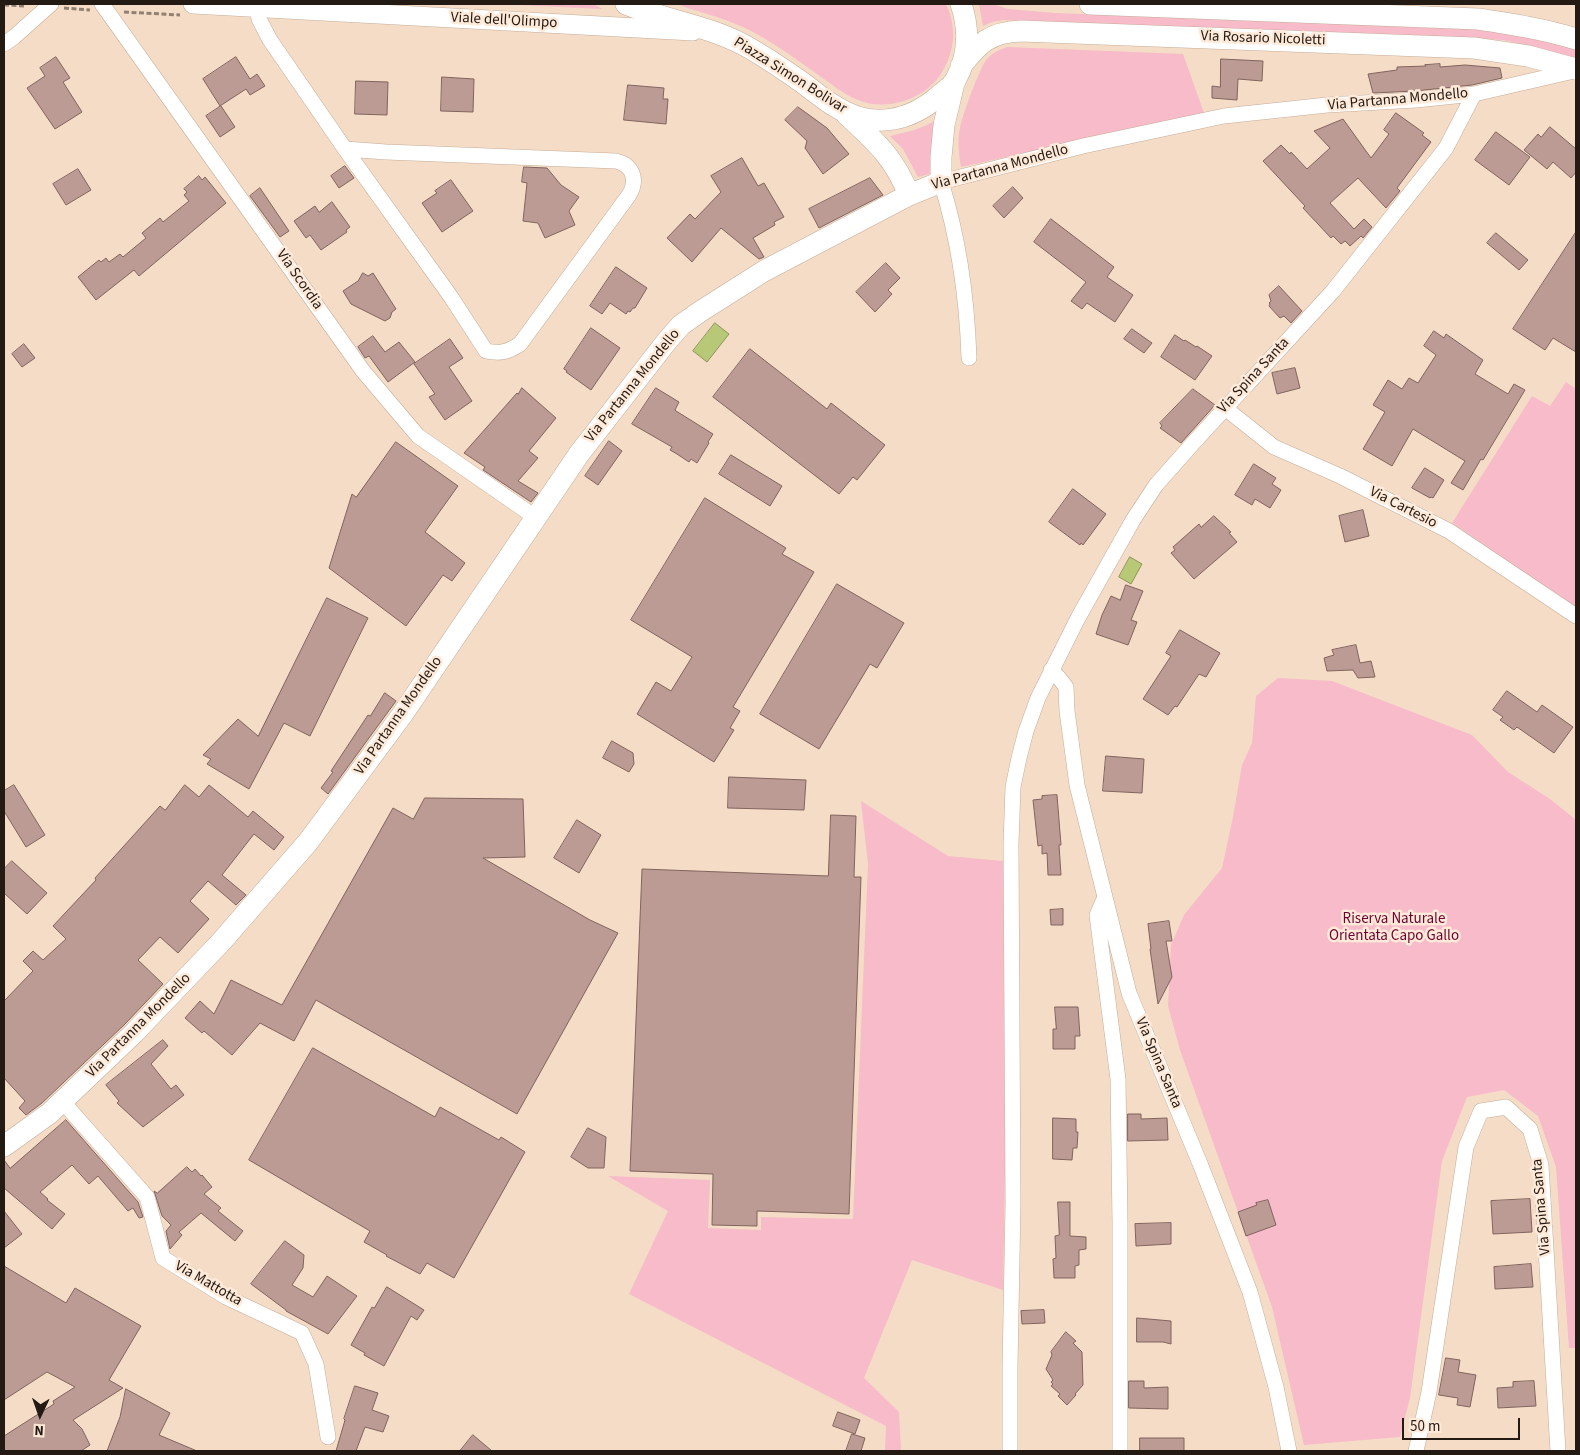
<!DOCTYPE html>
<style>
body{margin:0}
#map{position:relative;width:1580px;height:1455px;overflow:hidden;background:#f5dcc7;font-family:"Source Sans 3",sans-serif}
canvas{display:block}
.frame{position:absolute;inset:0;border:5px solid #231a13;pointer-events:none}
.north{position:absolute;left:15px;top:1390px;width:50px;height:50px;-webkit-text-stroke:4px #ffead9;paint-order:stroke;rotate:183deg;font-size:14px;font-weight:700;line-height:20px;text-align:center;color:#231a13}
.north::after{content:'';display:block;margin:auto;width:18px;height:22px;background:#231a13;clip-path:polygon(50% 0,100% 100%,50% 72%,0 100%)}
.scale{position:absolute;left:1402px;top:1418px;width:118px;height:22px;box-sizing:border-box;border:2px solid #231a13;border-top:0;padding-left:6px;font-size:15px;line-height:18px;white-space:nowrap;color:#231a13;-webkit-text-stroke:4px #ffead9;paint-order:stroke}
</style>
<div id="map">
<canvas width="1580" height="1455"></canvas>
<div class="frame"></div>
<div class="north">N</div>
<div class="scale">50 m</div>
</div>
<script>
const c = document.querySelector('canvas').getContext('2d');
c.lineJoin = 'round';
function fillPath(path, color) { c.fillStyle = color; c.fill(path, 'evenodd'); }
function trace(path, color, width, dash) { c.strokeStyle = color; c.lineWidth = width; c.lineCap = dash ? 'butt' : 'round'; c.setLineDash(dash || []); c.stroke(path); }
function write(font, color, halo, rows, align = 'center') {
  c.font = font + ' "Source Sans 3",sans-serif'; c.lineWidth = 5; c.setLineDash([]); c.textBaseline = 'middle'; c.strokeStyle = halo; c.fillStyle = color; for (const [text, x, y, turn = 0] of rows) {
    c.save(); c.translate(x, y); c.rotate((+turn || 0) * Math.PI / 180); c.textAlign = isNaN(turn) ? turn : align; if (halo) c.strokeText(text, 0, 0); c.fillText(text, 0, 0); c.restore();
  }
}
const green = new Path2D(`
 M499,4H594L602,9Z
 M675,4H946C957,27 955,51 942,72C926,99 887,112 858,100C843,94 830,83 817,74C793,57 769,39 743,27C721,17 697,11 675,4Z
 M979,4H993L1008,9L1055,13L1473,29L1533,37L1576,50V58L1532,46L1503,40L1457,37L1003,20L992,22L983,26Z
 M1007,47L1183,54L1204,113L961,167C959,154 957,141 960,128C962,116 980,67 987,59C992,53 999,50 1007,47Z
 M936,120L933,173L918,177L903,149L890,136C907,132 922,129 936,120Z
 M1566,382L1576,389V608L1452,523L1532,396L1550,406Z
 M1278,678L1332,681L1472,735L1508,772L1550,799L1576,820V1348H1569L1556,1167L1538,1116L1504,1090L1467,1097L1442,1161L1410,1398L1400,1437L1304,1445L1272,1307L1180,1050L1168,1006L1171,945L1184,915L1222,868L1233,817L1242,765L1252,743L1256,696Z
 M861,801L948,856L1003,861L1005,1168L1003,1290L912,1260L864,1378L899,1412L901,1451H885L886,1426L629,1294L668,1211L608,1176L710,1180L708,1228L761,1230V1217L853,1219L868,864Z`);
const water = new Path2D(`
 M715,323L729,334L707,362L693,351Z
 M1130,557L1142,564L1131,584L1119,577Z`);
const building = new Path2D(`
 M56,57L70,78L63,82L82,112L55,129L27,88L45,76L40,68Z
 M236,57L250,79L257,74L265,86L250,95L246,89L220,106L203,79Z
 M1221,59L1263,61L1262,81L1238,79L1237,100L1212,98V86L1220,87Z
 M1440,64V67L1465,65L1500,68L1502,78L1472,85L1415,91L1373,93L1368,74L1397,70V67L1426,66L1425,65Z
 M442,77L474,79L473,112L441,111Z
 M356,81L388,82L387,115L355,114Z
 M628,85L664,88L663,99H668L666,124L624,120Z
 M221,106L235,127L220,137L206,116Z
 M798,107L827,128L849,154L823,174L805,148L807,141L785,120Z
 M1396,113L1424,133L1422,135L1431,142L1397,188L1400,191L1386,208L1358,178L1330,203L1354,229L1364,219L1372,227L1363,238L1361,236L1350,246L1345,241L1341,244L1333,236L1331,238L1303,208L1305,206L1263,161L1281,145L1290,154L1291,152L1307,169L1330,148L1314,131L1343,119L1371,158L1389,134L1384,130Z
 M1550,127L1576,149V172L1571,178L1553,162L1547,169L1524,150L1538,134L1541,137Z
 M1496,132L1530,157L1509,185L1475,160Z
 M742,158L758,186L764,183L784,217L774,222L775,225L753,238L764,257L759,259L721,228L692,262L667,238L690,214L695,219L721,192L711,176Z
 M345,166L354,178L339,188L331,176Z
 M524,167L547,168L561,185L579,197L569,211L575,225L545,238L538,223L523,221L527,183L522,182Z
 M78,169L91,190L66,205L53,184Z
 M199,176L202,180L205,177L226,203L139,276L134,270L96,300L78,277L99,260L101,262L106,258L109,262L120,254L123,257L146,238L142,233L160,218L163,222L189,201L184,195L187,192L184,189Z
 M870,178L883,195L819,228L809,209Z
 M451,180L473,211L442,232L422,203L437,193L435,191Z
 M1013,187L1023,198L1004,218L993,206Z
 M260,188L289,231L280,237L250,196Z
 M332,202L350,227L346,230L347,232L321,250L310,235L306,238L294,221L315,206L319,212Z
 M1051,219L1114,267L1107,277L1133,295L1115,322L1087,303L1082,309L1071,301L1086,282L1034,242Z
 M1576,232V352L1553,338L1545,350L1513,329Z
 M1496,233L1528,260L1519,270L1487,243Z
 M886,263L900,278L888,290L892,294L875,312L856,292Z
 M616,267L647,288L635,308H633L630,312L628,311L626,314L610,303L602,314L590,306Z
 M363,273L368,276L373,273L396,309L392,312L390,318L385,321L351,304L343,291L358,281Z
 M1279,286L1302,311L1291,323L1284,316L1280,318L1269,306L1270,304L1269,303L1271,301L1269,295Z
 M591,328L620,348L591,390L566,372L567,371L564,369Z
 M1132,329L1152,343L1144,353L1124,339Z
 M1434,331L1444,338L1446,334L1483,360L1475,374L1508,394L1514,384L1525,390L1483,460L1481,459L1463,490L1451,483L1465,461L1413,429L1392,466L1363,449L1385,412L1373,405L1388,380L1402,389L1409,378L1418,383L1436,355L1424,346Z
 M1175,335L1184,341L1185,340L1196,347L1197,346L1212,356L1195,380L1161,357Z
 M373,336L385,352L399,342L415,362L388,382L369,356L365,358L358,347Z
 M450,339L463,358L449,367L472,401L445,420L429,397L435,394L414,364Z
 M24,344L35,358L22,367L12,354Z
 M750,349L827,409L831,403L885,445L857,480L853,477L839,494L713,397Z
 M1295,368L1300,388L1277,394L1272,373Z
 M522,388L556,418L529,451L538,458L518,481L538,493L531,502L483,470L485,467L464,453L517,393L518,394Z
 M656,388L679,402L675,410L676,411L713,434L708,442L709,443L697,463L691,459L689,462L677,454L670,450L672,447L632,424Z
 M1193,389L1215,405L1181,443L1160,428L1162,426L1160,423Z
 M609,441L622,451L598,485L585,476Z
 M396,442L458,486L425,532L465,563L452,581L443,575L406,626L329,568L352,494L356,497Z
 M731,455L782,486L770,506L719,474Z
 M1254,464L1276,478L1272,484L1281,490L1270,508L1255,499L1252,505L1235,495Z
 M1425,468L1444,480L1433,498L1431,497L1430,498L1412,488Z
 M1073,489L1106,514L1083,545L1081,543L1080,545L1049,522Z
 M705,498L786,548L782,554L814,572L733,707L740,711L730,728L734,730L714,762L637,714L656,682L671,691L692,657L631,620Z
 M1363,510L1369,536L1345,542L1339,516Z
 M1214,516L1231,532L1229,533L1237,542L1194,579L1171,553L1175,550L1173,547L1199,524L1201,527Z
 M837,584L904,623L877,668L870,664L819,749L760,714Z
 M1126,585L1143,591L1131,620L1137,622L1128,645L1096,634L1102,615L1111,596L1120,600Z
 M327,598L368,618L310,736L284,723L249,789L207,764L211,759L203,755L238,719L258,736Z
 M1180,630L1220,653L1206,677L1199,674L1177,707L1175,706L1168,715L1143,699L1171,656L1166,653Z
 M1356,645L1360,663L1371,661L1375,677L1358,678L1353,670L1327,671L1324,658L1334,655L1332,650Z
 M1507,691L1537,712L1542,705L1573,727L1554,753L1517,727L1514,730L1500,720L1503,717L1493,710Z
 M385,693L396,701L328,794L321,788L333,772L331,771L368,715L370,716Z
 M612,741L633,753L634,764L629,772L603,758Z
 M1106,756L1144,759L1142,793L1103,791Z
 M729,777L806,780L804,810L728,808Z
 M14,785L45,835L26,847L4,811V791Z
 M185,785L199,797L209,785L248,817L253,811L284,837L274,850L254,834L222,875L246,895L236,905L208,881L190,901L209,919L178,953L160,937L138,960L163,984L125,1024L42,1103L26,1115L19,1108L25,1101L4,1078V1001L33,971L23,961L33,951L43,960L66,939L53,926L96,880L95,878L160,806L165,810Z
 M1057,795L1061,845H1059L1061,875H1048L1047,853L1042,854V845L1038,846L1033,800L1042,799V796Z
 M425,798L523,799L525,857L483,858L590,920L618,933L517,1114L316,1000L294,1041L260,1023L232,1055L204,1031L202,1033L185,1018L200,1001L214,1014L231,980L282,1005L393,808L413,819Z
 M831,815L856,816L854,877H861L849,1214L757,1211V1226L712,1225L713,1174L630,1171L642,869L828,876Z
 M577,820L601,835L579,873L554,858Z
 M12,861L47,893L27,914L4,893V869Z
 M1063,909V925H1051L1050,910Z
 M1169,921L1172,941H1166L1172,977L1158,1004L1150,949H1151L1148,924Z
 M1055,1007H1078L1080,1036H1075V1049H1053V1029H1056Z
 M163,1040L168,1046L151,1064L171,1089L176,1085L184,1095L143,1127L117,1103L119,1101L106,1085Z
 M313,1048L435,1117L440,1107L499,1140L501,1137L525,1152L454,1278L427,1263L420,1274L386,1256L387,1255L364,1242L370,1231L249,1160Z
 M1128,1114H1141V1119L1167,1118L1168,1140L1128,1141Z
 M1053,1118L1076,1119V1132H1078L1077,1148H1073L1072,1160L1053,1159Z
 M66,1120L138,1202L143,1217L139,1218L133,1208L128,1211L98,1176L89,1184L72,1165L40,1192L48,1199L47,1200L65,1214L52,1229L4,1188V1160L10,1168Z
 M588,1128L606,1137L604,1168H588L571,1157Z
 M187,1167L192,1172L195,1169L201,1176L202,1175L212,1187L204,1194L221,1208L218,1211L243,1231L235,1241L201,1213L179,1232L182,1235L170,1249L166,1231L171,1225L162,1216L154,1191L157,1193Z
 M1530,1199L1532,1232L1493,1234L1491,1201Z
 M1268,1200L1276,1225L1246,1236L1238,1212L1257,1205L1256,1203Z
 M1058,1202H1070V1236L1086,1237V1249L1079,1250V1265L1075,1266V1278H1054L1053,1259L1056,1258L1055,1236L1059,1235Z
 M4,1211L22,1234L4,1248Z
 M1171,1223V1244L1136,1246L1135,1224Z
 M285,1241L304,1255L303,1268L292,1285L313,1297L327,1276L357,1296L328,1334L286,1311V1310L251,1284Z
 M1531,1264L1533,1287L1495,1289L1494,1267Z
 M4,1266L66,1303L75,1288L141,1326L109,1380L123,1388L73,1420L82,1429L90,1445L81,1451H4V1436L54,1404L53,1401L75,1387L47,1372L4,1400Z
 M387,1287L424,1310L417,1320L411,1316L384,1366L364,1355L365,1353L351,1345L372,1307L374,1308Z
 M1044,1310L1045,1323L1022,1324L1021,1311Z
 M1137,1318L1171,1321V1344L1163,1342H1137Z
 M1066,1332L1076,1341L1073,1343L1082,1352L1083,1385L1075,1394L1076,1395L1067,1405L1058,1396L1060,1394L1051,1386L1053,1384L1051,1382L1053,1380L1046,1369L1052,1355L1051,1352Z
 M1446,1358L1460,1360L1458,1372L1476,1375L1470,1407L1457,1405L1458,1398L1439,1395Z
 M1129,1381H1144V1388L1168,1387V1409L1129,1408Z
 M1534,1381L1536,1406L1498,1408L1497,1388L1513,1387V1382Z
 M355,1386L378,1393L372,1410L389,1416L383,1432L365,1427L356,1451H336L345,1420L344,1419Z
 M126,1389L170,1413L159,1435L197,1451H107L120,1417Z
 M838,1412L860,1420L855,1434L833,1426Z
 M852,1434L865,1438L861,1451H846Z
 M473,1435L492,1451H460Z
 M1140,1438H1184V1451H1140Z`);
const path = new Path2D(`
 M4,5L26,6
 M64,8L90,10
 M124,12L180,15`);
const minor = new Path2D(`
 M102,4L363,371L418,436L535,517
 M257,8L259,19L270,40L345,149L451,297L486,351C500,354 508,352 520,344L629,195C638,180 633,165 616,161L386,152L345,149
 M4,44L14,37L51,4
 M969,358C967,298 959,239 941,182L1083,146L1224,116L1327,105L1416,100L1474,94L1574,71
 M1225,408L1274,447L1340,476L1449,531L1576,616
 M1051,670L1059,678L1066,687L1067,711L1077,785L1129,993L1201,1166L1250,1292L1276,1387L1289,1451
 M1105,897L1097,915L1118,1079L1120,1223V1451
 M62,1101L147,1197L163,1258L226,1297L302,1333L316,1364L328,1437
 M1010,1451V1367L1013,1204L1011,844L1013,787L1019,758L1026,731L1038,698L1078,618L1133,520L1156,485L1195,441L1333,291L1446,148L1474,94
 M1416,1451L1429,1392L1466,1147L1481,1111L1506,1107L1530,1129L1541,1165L1558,1451`);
const tertiary = new Path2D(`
 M193,4L693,31`);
const secondary = new Path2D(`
 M626,4C664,20 705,25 742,44C763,55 783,69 803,83C820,96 839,112 861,118C892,125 919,114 941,94C946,90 952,86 955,81C969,56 970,31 961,4
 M1090,4L1478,19C1511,24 1544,29 1576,39
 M961,66C979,43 990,32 1021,31L1474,48L1528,56L1576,69
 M846,114C875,141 894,157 909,195
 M4,1146L50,1113L134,1033L221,942L308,842L402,715L579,454L667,341L681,325L701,311L764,271L909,195L941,182V157L944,125L954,83`);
const streetNames = [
 ["Viale dell'Olimpo",504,21,3],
 ["Via Rosario Nicoletti",1263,39,2],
 ["Piazza Simon Bolivar",790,76,32],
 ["Via Partanna Mondello",1398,100,-5],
 ["Via Partanna Mondello",1000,168,-15],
 ["Via Scordia",299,280,55],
 ["Via Spina Santa",1254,376,-47],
 ["Via Partanna Mondello",633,386,-51],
 ["Via Cartesio",1403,508,27],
 ["Via Partanna Mondello",399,716,-55],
 ["Via Partanna Mondello",139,1026,-45],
 ["Via Spina Santa",1158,1063,67],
 ["Via Spina Santa",1542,1207,-95],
 ["Via Mattotta",208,1284,30]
];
const parkNames = [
 ["Riserva Naturale",1394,920],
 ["Orientata Capo Gallo",1394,937]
];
fillPath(green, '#f7bbc9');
fillPath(water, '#b7c976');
trace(water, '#8b9458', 1);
fillPath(building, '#bb9b94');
trace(building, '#81645d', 1);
trace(minor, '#c5ac98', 16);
trace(tertiary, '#c5ac98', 20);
trace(secondary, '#c5ac98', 22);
trace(path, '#928173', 3, [5, 2.5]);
trace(minor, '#fff', 15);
trace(tertiary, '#fff', 19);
trace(secondary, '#fff', 21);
write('15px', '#231a13', '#ffead9', streetNames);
write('15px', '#6c0030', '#ffead9', parkNames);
</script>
